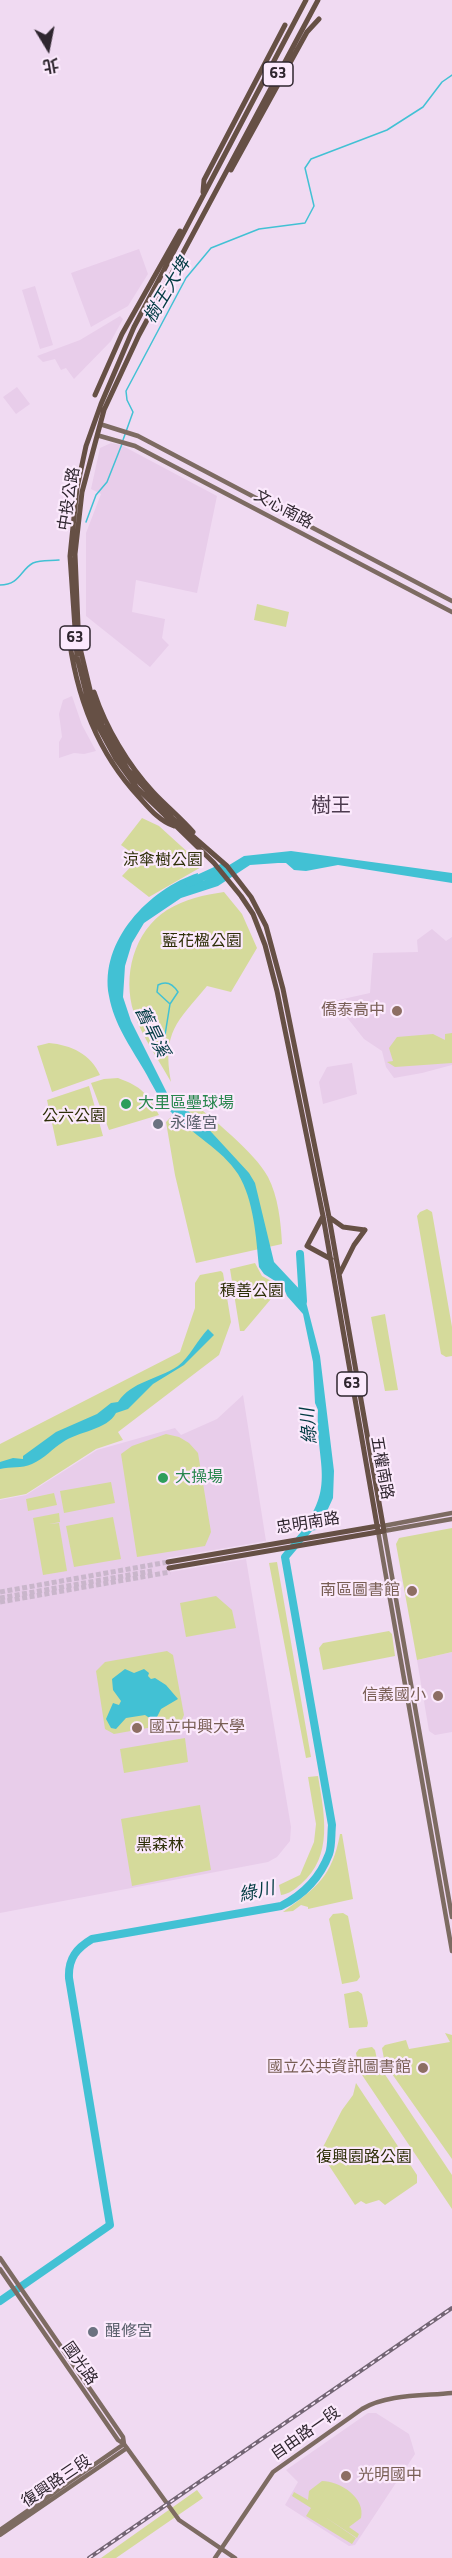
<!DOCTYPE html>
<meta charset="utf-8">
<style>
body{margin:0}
#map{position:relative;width:452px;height:2558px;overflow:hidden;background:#f0daf2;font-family:"Titillium Web","Noto Sans TC",sans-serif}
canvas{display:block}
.north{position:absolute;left:18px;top:18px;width:60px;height:60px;-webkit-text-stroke:4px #fbe9fc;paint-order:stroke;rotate:170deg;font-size:16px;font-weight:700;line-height:24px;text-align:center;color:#2f262f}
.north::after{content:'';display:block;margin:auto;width:21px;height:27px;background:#2f262f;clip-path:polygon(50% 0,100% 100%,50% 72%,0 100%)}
</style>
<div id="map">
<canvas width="452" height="2558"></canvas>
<div class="north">北</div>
</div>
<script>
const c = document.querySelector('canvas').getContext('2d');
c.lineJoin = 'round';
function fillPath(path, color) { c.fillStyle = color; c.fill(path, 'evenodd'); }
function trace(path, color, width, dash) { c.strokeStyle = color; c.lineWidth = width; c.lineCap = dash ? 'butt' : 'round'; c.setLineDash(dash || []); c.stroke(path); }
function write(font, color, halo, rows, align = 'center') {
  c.font = font + ' "Titillium Web","Noto Sans TC",sans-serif'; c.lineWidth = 4.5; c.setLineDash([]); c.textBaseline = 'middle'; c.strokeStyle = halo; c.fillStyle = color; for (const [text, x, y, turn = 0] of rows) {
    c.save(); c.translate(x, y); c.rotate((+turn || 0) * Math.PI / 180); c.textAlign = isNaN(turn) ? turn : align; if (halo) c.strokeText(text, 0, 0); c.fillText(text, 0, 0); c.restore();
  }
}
const built = new Path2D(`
 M139,249L148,274L128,306L91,327L71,273Z
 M35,286L53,345L40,349L22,290Z
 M120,316L123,319L111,341L74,379L66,368L61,370L55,359L43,362L37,356L80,340Z
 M17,387L30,404L16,414L3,397Z
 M111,443L121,445L217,496L197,593L136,580L132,612L165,619L162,638L169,645L150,667L86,616V533L101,494L91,489L100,448Z
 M72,696L82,725L96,751L84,754L74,753L59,758V742L62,737L59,714L63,700Z
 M432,929L446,941L452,937V1065L422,1073L394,1078L386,1067L382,1051L364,1039L334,1001L370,993L373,953L418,952L417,940Z
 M352,1063L357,1094L323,1104L319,1082L327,1067Z
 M243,1395L266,1541L167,1558L170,1572L246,1559L291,1827L290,1841L277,1857L268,1862L0,1913V1500L26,1495L97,1450L175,1428L181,1435L217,1419Z
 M452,1652V1732L435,1735L429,1731L417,1660Z
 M368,2413H376L409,2434L415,2454L355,2545L349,2546L285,2505L298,2482L286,2470Z`);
const green = new Path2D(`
 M257,604L289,612L286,627L254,620Z
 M142,818L159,826L203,866L149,897L122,876L139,858L121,845Z
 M224,892L242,914L257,948L231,992L207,986C177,1022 162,1032 171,1082C159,1060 142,1037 134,1013C122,976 134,931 167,910C185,899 204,895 224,892Z
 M452,1033V1063L395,1067L387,1062L393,1061L389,1048L397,1037L433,1034L445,1040V1034Z
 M49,1043C71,1045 91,1054 100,1075L52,1092L37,1046Z
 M118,1078C142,1087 147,1093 159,1115L109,1130L91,1083L104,1079Z
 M89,1086L103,1136L57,1146L47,1100Z
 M189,1099C212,1119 254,1151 268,1177C278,1196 281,1222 282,1244L196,1263L175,1175L166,1122Z
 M427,1209L432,1212L452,1327V1356L446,1357L441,1354L417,1216L420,1212Z
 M255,1263L262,1276L277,1284L276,1293L244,1331H240L230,1269Z
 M221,1271L223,1273L231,1322L219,1355L118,1432L123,1440L96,1449L26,1494L0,1499V1444L180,1352L195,1308V1283L200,1275Z
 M385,1314L398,1390L385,1391L371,1317Z
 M166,1434L179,1437L189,1443L198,1453L211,1532L205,1546L137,1557L121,1454L132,1446Z
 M111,1482L115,1503L64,1513L60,1491Z
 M54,1493L57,1505L28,1511L26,1499Z
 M59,1513L60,1522L49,1524L59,1523L67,1571L43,1575L33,1518Z
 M113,1517L121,1559L74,1567L66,1526Z
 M452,1528V1652L417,1660L396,1544L399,1538Z
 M277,1562L311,1757L306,1758L269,1563Z
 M216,1596L232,1610L236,1628L186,1637L180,1603Z
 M389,1631L392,1634L395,1656L323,1670L319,1648L323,1643Z
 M167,1651L173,1655L184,1715L181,1722L114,1734L105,1729L96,1671L105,1662Z
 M185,1738L188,1762L124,1773L120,1749Z
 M318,1776C324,1813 334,1856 301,1884C295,1889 289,1894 281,1895L279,1885L300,1875L314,1842L316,1824L308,1777Z
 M200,1805L211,1870L132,1886L121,1819Z
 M340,1834H342L353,1899L308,1909V1907L301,1905L293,1911L283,1912C317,1887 332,1877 340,1834Z
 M343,1913L348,1916L360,1977L357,1981L342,1984L329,1919L333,1914Z
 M358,1991L362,1994L368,2023L367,2027L349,2028L344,1994Z
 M445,2033L452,2035V2159L385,2064L382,2048L385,2045L406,2040L409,2049L450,2042Z
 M372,2047L375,2050L378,2064L452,2175V2209L360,2072L356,2053L359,2049Z
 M356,2083L417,2175V2183L385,2205L379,2200L366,2204L361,2201L355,2205L324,2158L323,2147L342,2110L353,2095Z
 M322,2481C340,2481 366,2498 361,2518L349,2527L359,2534L357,2538L325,2517L356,2538L352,2544L306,2516L311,2508L292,2496L294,2492L308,2500L309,2491Z
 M197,2490L203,2498L116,2558H101Z`);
const water = new Path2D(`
 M291,851L452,873V883L338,865L306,871L294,870L286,863H278L250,865L218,886L181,898L144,923L132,943L125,966L123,997L131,1021L168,1095L202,1122L249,1173L255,1183L274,1262L304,1294L320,1356L334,1471L333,1498L322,1522L316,1530L298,1533C338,1488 315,1462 318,1410L315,1403L313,1362L303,1314L287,1296L283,1286L264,1274L259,1267C256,1237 254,1200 238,1174C222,1149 191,1134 171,1112C160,1101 152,1084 144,1070C130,1046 114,1024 109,996C99,941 149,889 198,873L197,881H203L244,856Z
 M208,1329L214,1335L184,1365L153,1384L128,1409L116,1413C107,1430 79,1431 63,1442C53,1448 44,1459 32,1464C21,1469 11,1466 0,1469V1462L13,1458L23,1459V1456L56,1432L97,1414L111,1403L118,1402C132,1381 157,1380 178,1366C189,1358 198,1339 208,1329Z
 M125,1669L134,1673L144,1669L149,1673L148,1676L151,1679L155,1678L166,1685L178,1699L161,1709L157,1717L151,1719L145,1715L126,1718L116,1729L111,1728L106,1719L113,1703L119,1705L121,1701L113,1690L112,1679Z`);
const stream = new Path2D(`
 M123,440L133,412L127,400L126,391L186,278L211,248L259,229L305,223L314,206L305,168L311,159L387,130L423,107L442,82L452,75
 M86,522L96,495L107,482L122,444
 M0,585C20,585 21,569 33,563C41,560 51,561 59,560
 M165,1035L170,1004L178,992C173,984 167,980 158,985L157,992L170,1004`);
const river = new Path2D(`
 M189,883L224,867
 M300,1254L303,1301
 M0,2301L110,2225L69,1978C68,1958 77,1948 92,1939L281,1906C303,1895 320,1878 329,1854C332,1846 331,1834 332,1825L285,1557L311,1526`);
const primaryTunnel = new Path2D(`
 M0,1592L168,1562
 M0,1598L152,1571
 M0,1602L170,1572`);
const secondary = new Path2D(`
 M103,425L138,436L452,601
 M100,436L135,446L452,612
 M452,1519L384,1531L452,1917
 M383,1526L452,1513
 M378,1531L452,1951
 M0,2258L123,2437L124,2444
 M0,2269L118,2440L124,2444L179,2520L235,2558
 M0,2530L124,2444
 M0,2535L127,2448
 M215,2558L273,2472L362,2409C387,2394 423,2396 452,2393`);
const primary = new Path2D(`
 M306,0L134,327L101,404L86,446L77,488L70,556L77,657L88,701L97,724L116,759L137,788L214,863L241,896L253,914L265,945L277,991L323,1216L378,1531
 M231,170L307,32L319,19
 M203,192L204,180L285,25
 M95,395L122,334L180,231
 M68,629C75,692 95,750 139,797C149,808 159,821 174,826
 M83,642V629
 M94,692C106,728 128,765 153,792C166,806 181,818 193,832
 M323,1216L307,1246L331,1259
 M329,1217L343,1227L365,1230
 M340,1273L354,1245L365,1230
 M168,1562L378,1526
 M169,1568L384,1531L329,1217L283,989L266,926L251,897L227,866L173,819L128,770L102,725L93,702L81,652L78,625L75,554L82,492L104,410L139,335L318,0`);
const rail = new Path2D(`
 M89,2558L452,2308`);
const markers = [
 [397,1011,6,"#8d6e63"],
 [126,1104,6,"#2e9e5b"],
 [158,1124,6,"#6b7280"],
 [163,1478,6,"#2e9e5b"],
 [412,1591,6,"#8d6e63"],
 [438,1696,6,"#8d6e63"],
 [137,1728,6,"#8d6e63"],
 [423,2068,6,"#8d6e63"],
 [93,2332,6,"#6b7280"],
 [346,2476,6,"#8d6e63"]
];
const shields = [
 [278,74,30],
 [75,638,30],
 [352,1384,30]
];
const shieldNames = [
 ["63",278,74],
 ["63",75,638],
 ["63",352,1384]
];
const streetNames = [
 ["中投公路",70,499,-81],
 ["文心南路",283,510,28],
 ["五權南路",381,1468,80],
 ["忠明南路",308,1524,-9],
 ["國光路",79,2364,55],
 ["自由路一段",306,2434,-35],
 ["復興路三段",57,2482,-34]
];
const parkNames = [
 ["涼傘樹公園",163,861],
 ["藍花楹公園",202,942],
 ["公六公園",74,1117],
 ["積善公園",252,1292],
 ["黑森林",160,1846],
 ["復興園路公園",364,2158]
];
const educationNames = [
 ["僑泰高中",385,1011],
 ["南區圖書館",400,1591],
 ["信義國小",426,1696],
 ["國立中興大學",149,1728,"left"],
 ["國立公共資訊圖書館",411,2068],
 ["光明國中",358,2476,"left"]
];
const leisureNames = [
 ["大里區壘球場",138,1104],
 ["大操場",175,1478]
];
const worshipNames = [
 ["永隆宮",170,1124],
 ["醒修宮",105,2332]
];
const waterNames = [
 ["樹王大埤",168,291,-59],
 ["舊旱溪",151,1032,64],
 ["綠川",310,1426,-95],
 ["綠川",257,1893,-13]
];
const quarterNames = [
 ["樹王",331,807]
];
fillPath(built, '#e8cdea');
fillPath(green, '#d5da9b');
fillPath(water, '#42c1d4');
trace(stream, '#42c1d4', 1.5);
trace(river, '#42c1d4', 8);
trace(primaryTunnel, '#c9b6cb', 5, [5, 2.5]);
trace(secondary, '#7d6b62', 4.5);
trace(primary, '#665045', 5);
trace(rail, '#736574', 4);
trace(rail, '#fbe9fc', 1.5, [4.5]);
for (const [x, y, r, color] of markers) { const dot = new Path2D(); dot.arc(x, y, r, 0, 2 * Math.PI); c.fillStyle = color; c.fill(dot); trace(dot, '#fbe9fc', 2); }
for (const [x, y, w] of shields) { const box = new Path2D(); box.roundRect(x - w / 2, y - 12, w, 24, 4.5); c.fillStyle = '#fbe9fc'; c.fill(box); trace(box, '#2f262f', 1.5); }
write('bold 15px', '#2f262f', null, shieldNames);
write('16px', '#2f262f', '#fbe9fc', streetNames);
write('16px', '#2e2f08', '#fbe9fc', parkNames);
write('16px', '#785e54', '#fbe9fc', educationNames, 'right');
write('16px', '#27864d', '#fbe9fc', leisureNames, 'left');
write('16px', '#5b616d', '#fbe9fc', worshipNames, 'left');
write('italic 18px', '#003a42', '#fbe9fc', waterNames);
write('20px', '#4c3a4e', '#fbe9fc', quarterNames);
</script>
